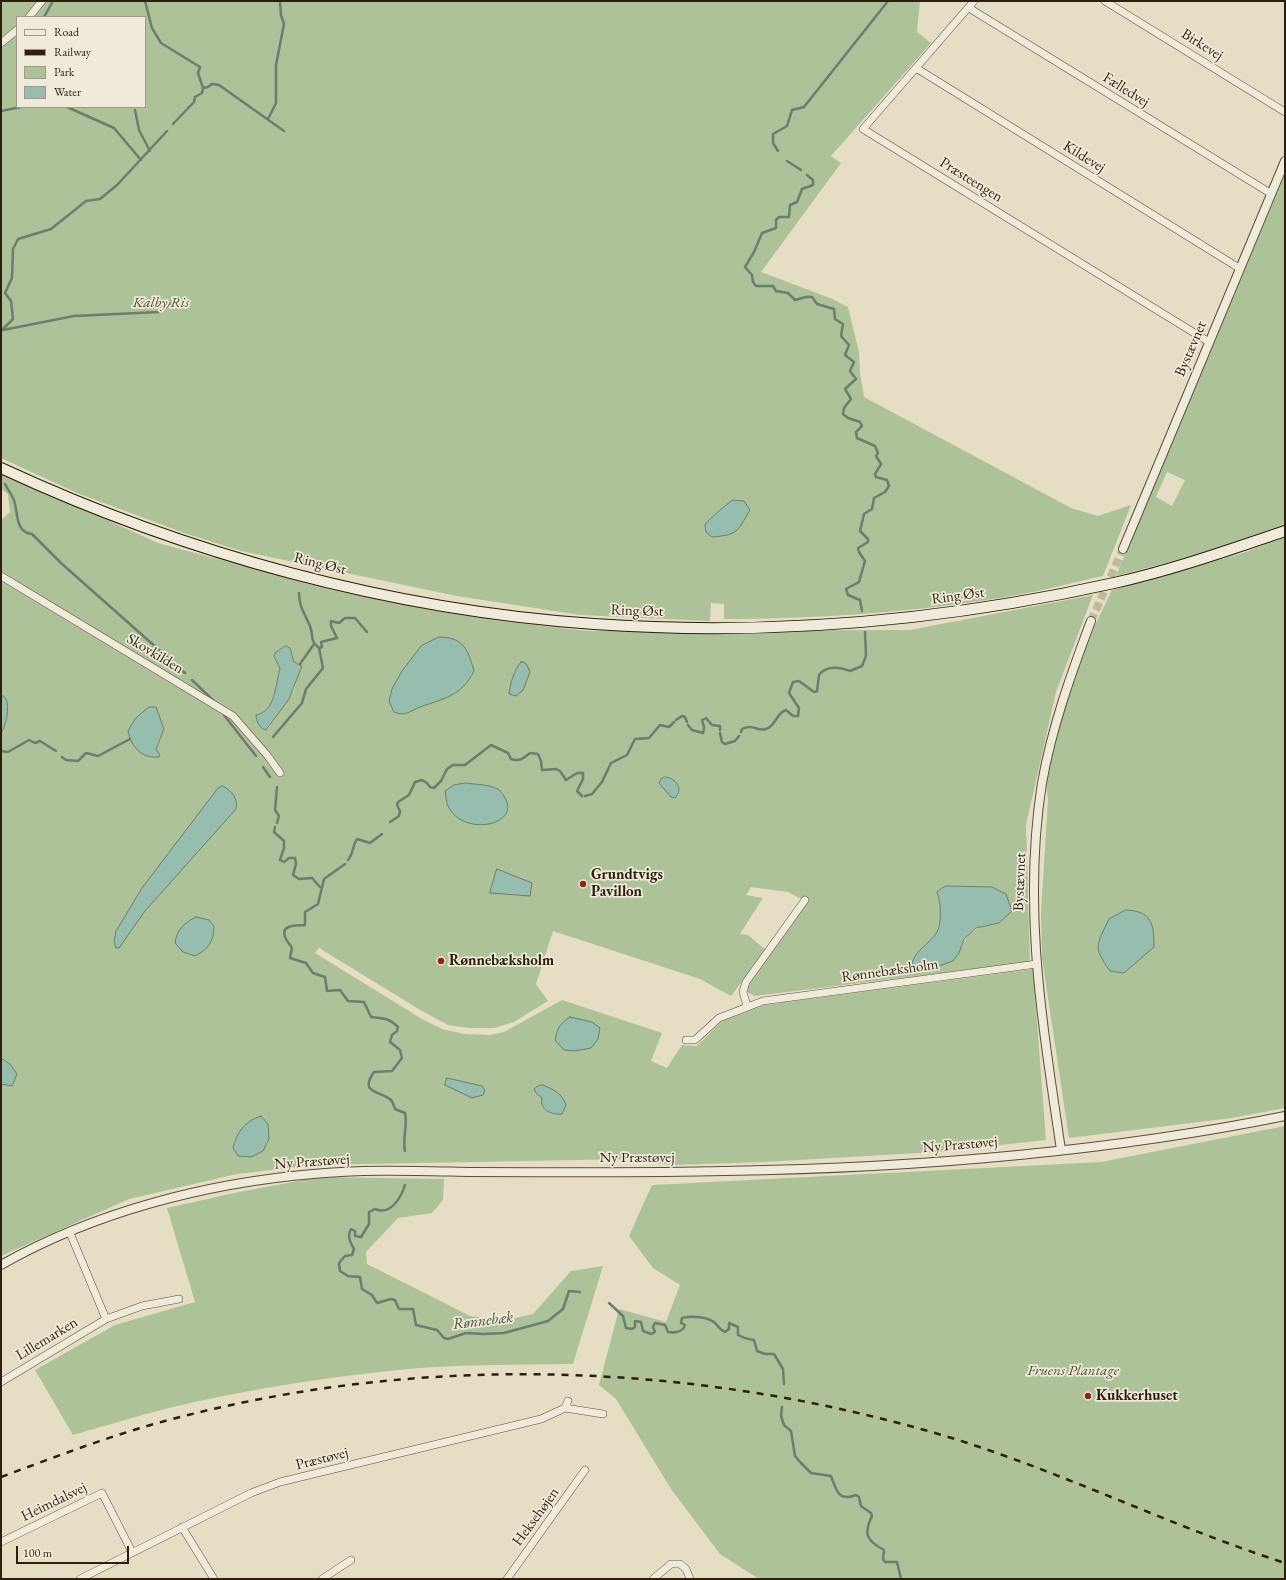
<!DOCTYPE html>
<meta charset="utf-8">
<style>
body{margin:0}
#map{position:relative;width:1286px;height:1580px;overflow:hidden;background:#e6dec4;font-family:"EB Garamond",serif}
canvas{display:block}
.frame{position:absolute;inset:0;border:2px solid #2d1e0d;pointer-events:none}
.legend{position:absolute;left:16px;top:16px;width:130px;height:92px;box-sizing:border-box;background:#efead9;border:1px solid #a19887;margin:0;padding:5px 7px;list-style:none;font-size:12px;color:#2d1e0d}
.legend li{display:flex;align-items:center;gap:8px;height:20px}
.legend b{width:20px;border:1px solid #a19887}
.scale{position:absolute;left:16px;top:1546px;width:113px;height:18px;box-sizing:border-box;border:2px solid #2d1e0d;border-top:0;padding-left:5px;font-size:12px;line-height:14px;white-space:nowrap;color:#2d1e0d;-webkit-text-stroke:3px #efead9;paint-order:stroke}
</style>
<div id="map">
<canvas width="1286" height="1580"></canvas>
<div class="frame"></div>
<ul class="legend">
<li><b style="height:5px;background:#efead9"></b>Road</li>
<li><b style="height:5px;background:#2d1e0d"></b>Railway</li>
<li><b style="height:11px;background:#aec299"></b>Park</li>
<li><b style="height:11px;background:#97bdae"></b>Water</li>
</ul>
<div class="scale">100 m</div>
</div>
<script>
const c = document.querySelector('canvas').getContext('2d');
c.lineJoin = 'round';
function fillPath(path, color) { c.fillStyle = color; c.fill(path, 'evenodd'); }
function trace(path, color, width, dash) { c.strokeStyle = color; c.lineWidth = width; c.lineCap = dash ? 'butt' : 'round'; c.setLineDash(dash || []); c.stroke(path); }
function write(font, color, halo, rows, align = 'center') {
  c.font = font + ' "EB Garamond",serif'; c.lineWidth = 3.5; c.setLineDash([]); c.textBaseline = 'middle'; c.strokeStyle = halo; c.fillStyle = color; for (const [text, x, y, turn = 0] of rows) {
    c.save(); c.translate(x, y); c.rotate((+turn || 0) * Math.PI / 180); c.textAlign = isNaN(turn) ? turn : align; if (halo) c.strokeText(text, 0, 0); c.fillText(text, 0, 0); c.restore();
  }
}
const green = new Path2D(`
 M1,1H920L917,32L931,43L831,156L841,163L761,272L830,298L848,307L859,352L860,373L864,397L1071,508L1098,516L1131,505L1103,576C1066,584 1030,594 993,599C904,613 814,619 724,619V604L711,603L710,621L580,615L457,596L241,551L184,533L77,493L1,458ZM17,17H145V107H17Z
 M1285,174V528L1189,557L1116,576ZM1167,472L1185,480L1172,506L1156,497Z
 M1,472L158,543L333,590L442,612L509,622L588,631L910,630L1093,595L1056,692L1026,825L1030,962L755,996L747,992L748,983L807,902L788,892L751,887L746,895L763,898L740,934L748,935L766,950L731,996L700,979L553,931L536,984L548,1001L514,1022L494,1028H468L448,1025L422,1011L319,948L315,953L422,1019L442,1029L465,1034L490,1035L504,1032L562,1000L662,1033L651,1061L667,1068L682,1045L697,1046L722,1021L765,1005L1033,969L1046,1140L936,1152L764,1162L671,1165L631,1159L315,1165L237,1174L129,1199L1,1256V1084L12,1086L10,1064L1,1058V579L212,707L241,720L1,571V520L10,512L8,494L1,489ZM286,646L292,652L294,662L300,664L294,690L268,729L256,715C276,711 275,685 280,669L274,656L278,650ZM156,707L164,729L156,749L160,755L151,757L147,755ZM946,886L992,887L1006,894L999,923C977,928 967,929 959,953L912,963C916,949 930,944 937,932C942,923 941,901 937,892Z
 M1285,537V1108L1232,1118L1069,1138L1042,958L1041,912L1048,800L1046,783L1069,691L1096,623L1112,590L1243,553Z
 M1285,1126V1579H759L720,1554L671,1489L616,1399L599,1385L619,1309L666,1322L680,1285L653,1268L629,1236L652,1185L1101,1162Z
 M320,1177L444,1179L443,1200L432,1213L398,1218L366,1252L367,1264L470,1316L502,1321L533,1314L571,1271L603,1266L573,1364C515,1365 456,1364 398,1370C321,1378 244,1390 169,1408C137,1416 105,1426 73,1435L35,1370L115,1325L195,1302L167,1208L239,1192Z`);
const water = new Path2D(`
 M733,500L744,501L750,510C737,532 738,535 712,537L706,532L705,524L720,510Z
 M439,637C464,637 468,650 474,671C462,696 443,699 420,707C410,711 405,717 394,712L389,701L392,689L402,671L421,646Z
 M286,646L290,648L294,662L302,666L289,699L266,730C260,729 256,721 256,715C276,711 275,685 280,669L274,656L275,653Z
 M521,662H524L527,665L530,672L523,690L516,696L509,694C510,684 514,670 521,662Z
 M1,695C3,696 5,697 6,699C10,707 6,726 1,733Z
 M149,707H156L164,729L156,749L160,755L159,757C141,759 131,746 128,731L135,719Z
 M665,777C676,778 684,789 675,798L671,797L659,783L661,779Z
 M466,783C476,785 491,784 499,790C502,792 503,795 505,798C521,826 462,837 448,806C446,802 446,796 445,791L454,785Z
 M223,786C232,791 238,798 236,809L145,911L119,948H116L114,942L116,931L142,888L218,788Z
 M497,869L532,883L530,896L490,893Z
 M946,886L992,887L1006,894L1012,911L999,923L976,928L964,939L959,953L953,961L928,970L916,968L912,963C916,949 930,944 937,932C942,923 941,901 937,892Z
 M1126,910C1152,911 1154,924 1154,947L1124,973L1110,971C1092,946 1097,945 1109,919Z
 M196,917L209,920L214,926C214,942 208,949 195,956L183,952L175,943C177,929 184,923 196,917Z
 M570,1017L592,1022L600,1028L598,1039L591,1048L575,1051L564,1050L555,1040C557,1029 560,1023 570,1017Z
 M1,1058L10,1064L17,1074L12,1086L1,1084Z
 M447,1078L482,1086L485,1090L483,1095L472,1098L445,1085Z
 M543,1085C554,1090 562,1093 566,1105L562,1114C552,1115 539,1110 542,1098L536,1093L534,1089L538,1086Z
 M261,1116L268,1124L269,1139L263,1151L251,1157L238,1156L233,1148C236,1133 246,1120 261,1116Z`);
const stream = new Path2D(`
 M145,1L152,28L161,43L200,67L198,73L203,88L202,93L195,97L194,102L173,124
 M44,17L53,1
 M203,88L208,87L212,84L219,85L284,131
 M67,107L114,128L141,160
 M135,110L139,130L150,151
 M1,111L21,107
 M268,119L276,103V65L284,24L281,15L280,1
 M778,151L773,143V134L787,126L792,110L804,107L888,1
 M787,161L801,170
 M807,175L813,180V185L802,189L797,202L790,205L789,217H779L776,220V228L762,233L754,252L745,267L752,275L753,282L756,286H773L776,291L788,293L795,300L806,297H812L817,304L834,309L835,319L843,324L841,336L849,345L845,355L854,362L850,371L856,379L845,389L851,399L844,408L843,414L848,418L860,422L862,426L856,432L857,438L875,446L878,453L876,456L881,464L875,474L876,477L887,480L889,486L885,492L874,498L872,509L864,514L860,531L868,539V542L858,548L859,552L865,561L859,582L846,589L848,595L860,600L862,611
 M2,330L13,319L11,301L5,293L12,278L13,249L18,239L51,229L86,201L100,199L117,185L167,131
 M3,330L74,316L159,312L172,303
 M5,484C8,490 14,497 15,504C18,516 16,532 32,534L61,563L185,673
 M319,648L322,647L321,642L337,638L331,626V621L339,623L345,618H355L367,632
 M300,664L314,644
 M192,680L215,702
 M224,715L256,756
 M676,720L682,716L685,717L687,722
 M688,725L692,730L703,733L704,729
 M704,727L702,720L706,718L712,725L720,726V730
 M741,732L742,729C753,723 757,732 766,729C776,726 776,713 786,710L793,716H798L799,708L789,693L793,682L799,681L814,692L817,691L819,675C826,665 840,667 850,671L862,666L866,656L865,632
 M720,733L722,742L725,744L735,741L739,736
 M273,737L302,703L306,689L323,668L319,648C309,640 314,636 310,626C305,614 299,607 299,593
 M1,751L8,752L29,740L35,743L40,741L56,751
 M62,757L66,760L78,761L86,753L98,756L130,739
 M263,767L270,777
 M277,787L275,810L279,816L277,823
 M585,796L592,794L602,782L611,763L627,755L635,739L649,738L660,725L669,727L674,722
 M390,822L399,816L400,811L397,805L398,802L409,795L415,782L422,780L427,783L430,787L434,788L441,781L447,769L453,765H465L491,745L508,753L511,759C520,762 523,758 530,753L538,754L541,761L542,770L556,769L560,771L566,780L577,773H583V779L577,791L582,796
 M275,827L274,832L284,841V848L280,860L284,862L289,858H295L296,864L293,875L299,879L312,878L320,887
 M348,860C354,853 352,846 357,839L370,843L382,834
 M345,864L324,879L318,904L305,912V925C300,926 280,923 285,937C286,941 290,944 292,948L290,958L306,963L313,973L325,977L327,991L340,990L348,1001L364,1002L371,1017C383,1018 389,1018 398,1027L397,1031L392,1035L390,1042L400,1050L402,1058L392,1071L374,1072C359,1094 379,1090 391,1100C393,1102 394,1106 395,1109L405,1113C408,1125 402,1139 405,1151
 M405,1185C401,1198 390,1216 375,1209L369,1212V1224L361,1237L355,1236V1231L351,1229C347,1236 350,1242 354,1249L352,1255L345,1256L339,1263L340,1271L348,1276L360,1277L362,1289L372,1295L377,1303L391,1299L395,1300L399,1309H413L416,1325L437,1330L444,1338L448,1339L466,1333L483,1334L504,1333L548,1321L563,1309L569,1291L580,1292
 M609,1303L623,1316L626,1328L632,1329L635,1327V1321L641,1322L643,1331L651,1334L655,1332L653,1327L655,1323L665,1325L668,1332C675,1333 683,1332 685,1325L681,1323L682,1318C691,1316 709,1316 716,1324C719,1327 720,1330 725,1332L729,1329V1323L738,1327V1335C745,1339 747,1339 754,1340L757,1351L765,1354H774L783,1369L784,1384
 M782,1407L781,1416L784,1425L791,1431L795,1456L800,1462L811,1473L831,1476C837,1491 838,1502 856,1495L859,1497L861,1506L871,1513L872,1516C863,1534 867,1541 884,1550L883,1559L885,1562H897L901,1579`);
const tertiaryTunnel = new Path2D(`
 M1091,621L1123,549`);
const minor = new Path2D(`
 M974,1L863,129L1209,342
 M1105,1L1285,112
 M969,8L1270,193
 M29,17L42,1
 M1,43L17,30
 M916,68L1239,268
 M1,576L233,716L267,755L280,773
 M747,1006L743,992L746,982L805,900
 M686,1040H695L719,1018L763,1001L1037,964
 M106,1319L142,1306L179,1299
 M1,1382L106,1319L70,1233
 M565,1408L603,1414
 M182,1527L214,1579
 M1,1542L102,1493L132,1552
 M80,1579L251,1493L280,1482L541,1419L565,1408L568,1401
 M322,1579L351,1560
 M507,1579L585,1470
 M653,1579L671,1564H680L686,1569L690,1579`);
const tertiary = new Path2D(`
 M1123,549L1285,161
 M1061,1150C1043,1026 1022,909 1042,783C1052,727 1071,674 1091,621
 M1,1265C94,1212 207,1183 313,1174C365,1169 418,1171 470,1172C555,1172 640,1173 725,1171C912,1168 1102,1153 1285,1116`);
const secondary = new Path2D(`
 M1,468C186,554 390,610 594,624C767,636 944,621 1114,583C1172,570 1229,550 1285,531`);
const rail = new Path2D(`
 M1,1477C55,1457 109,1436 165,1421C417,1353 685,1361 935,1433C1055,1468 1167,1525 1285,1563`);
const markers = [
 [583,884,4,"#8f2418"],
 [441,961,4,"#8f2418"],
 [1088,1396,4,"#8f2418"]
];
const streetNames = [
 ["Birkevej",1202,45,32],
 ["Fælledvej",1126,90,32],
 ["Kildevej",1084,157,32],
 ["Præsteengen",971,180,32],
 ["Bystævnet",1191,349,-67],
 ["Ring Øst",320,564,14],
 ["Ring Øst",958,596,-8],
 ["Ring Øst",637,611,2],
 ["Skovkilden",155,654,31],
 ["Bystævnet",1020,882,-88],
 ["Rønnebæksholm",890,971,-8],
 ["Ny Præstøvej",960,1145,-5],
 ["Ny Præstøvej",637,1158],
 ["Ny Præstøvej",312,1162,-4],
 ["Lillemarken",47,1339,-31],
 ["Præstøvej",322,1459,-14],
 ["Heimdalsvej",54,1502,-26],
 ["Heksehøjen",536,1517,-54]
];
const parkNames = [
 ["Kalby Ris",161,303],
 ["Fruens Plantage",1073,1371]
];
const poiNames = [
 ["Grundtvigs",591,875],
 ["Pavillon",591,892],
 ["Rønnebæksholm",449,961],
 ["Kukkerhuset",1096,1396]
];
const waterNames = [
 ["Rønnebæk",483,1321,-7]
];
fillPath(green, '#aec299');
fillPath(water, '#97bdae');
trace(water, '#6d7d6e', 1);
trace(stream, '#6d7d6e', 2.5);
trace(tertiaryTunnel, '#c1b89f', 8, [8, 4]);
trace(minor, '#5b4e3b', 8);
trace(tertiary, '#5b4e3b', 10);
trace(secondary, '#2d1e0d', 12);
trace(minor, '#efead9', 7);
trace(tertiary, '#efead9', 8);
trace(secondary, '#efead9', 10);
trace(rail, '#2d1e0d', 2.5, [7, 7]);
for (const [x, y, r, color] of markers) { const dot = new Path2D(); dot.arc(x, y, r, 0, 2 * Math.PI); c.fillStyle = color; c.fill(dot); trace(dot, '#efead9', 1.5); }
write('15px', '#2d1e0d', '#efead9', streetNames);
write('italic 15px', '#544f37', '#efead9', parkNames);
write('bold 15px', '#2d1e0d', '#efead9', poiNames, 'left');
write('italic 16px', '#4d4e3d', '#efead9', waterNames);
</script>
